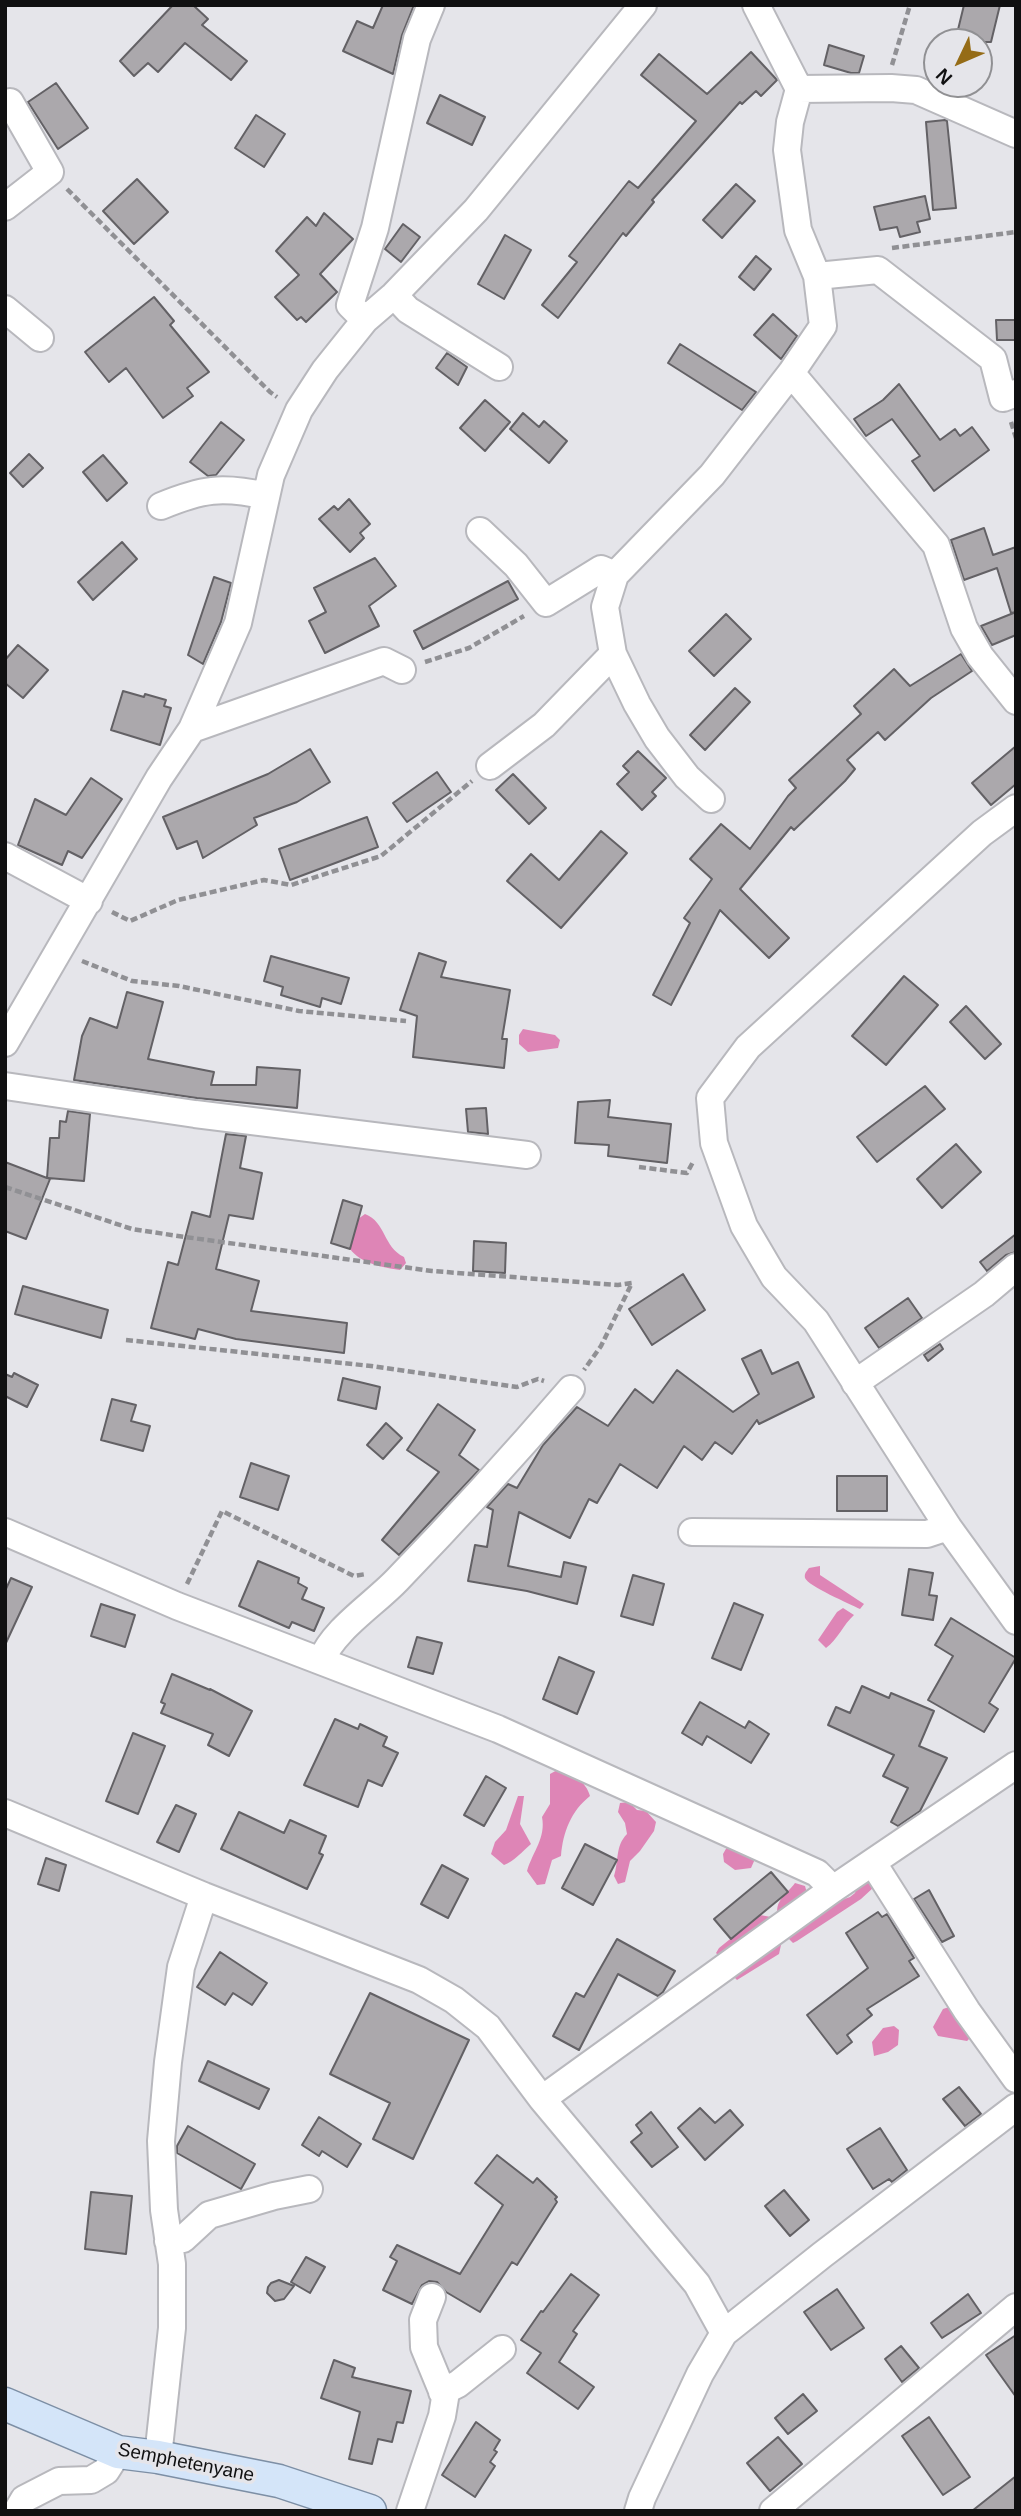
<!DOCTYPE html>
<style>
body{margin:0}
#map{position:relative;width:1021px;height:2516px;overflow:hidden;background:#e5e5ea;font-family:Arial,sans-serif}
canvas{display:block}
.frame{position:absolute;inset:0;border:7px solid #101011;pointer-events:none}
.north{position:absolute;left:923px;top:28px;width:70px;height:70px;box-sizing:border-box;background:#e5e5ea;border:2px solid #909093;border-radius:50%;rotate:226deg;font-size:19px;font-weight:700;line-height:28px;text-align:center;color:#101011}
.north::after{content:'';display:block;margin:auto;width:24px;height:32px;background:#956c17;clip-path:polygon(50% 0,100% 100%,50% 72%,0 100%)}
</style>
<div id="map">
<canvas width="1021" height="2516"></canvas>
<div class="frame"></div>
<div class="north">N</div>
</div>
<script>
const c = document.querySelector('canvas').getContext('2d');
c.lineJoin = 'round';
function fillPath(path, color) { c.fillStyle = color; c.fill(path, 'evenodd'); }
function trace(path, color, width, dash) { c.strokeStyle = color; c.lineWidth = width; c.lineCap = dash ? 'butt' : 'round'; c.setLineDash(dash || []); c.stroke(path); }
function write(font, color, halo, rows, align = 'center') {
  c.font = font + ' Arial,sans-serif'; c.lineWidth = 7; c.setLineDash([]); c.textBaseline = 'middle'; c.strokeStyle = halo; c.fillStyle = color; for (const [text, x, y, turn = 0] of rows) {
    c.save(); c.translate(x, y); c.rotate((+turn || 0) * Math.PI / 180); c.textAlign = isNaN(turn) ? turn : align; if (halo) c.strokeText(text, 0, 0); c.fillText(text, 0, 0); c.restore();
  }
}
const forest = new Path2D(`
 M523,1029L555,1035L560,1040L558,1048L528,1052L519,1044V1035Z
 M365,1214C386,1222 383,1247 404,1257L406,1263L400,1270C384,1268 360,1263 350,1249L358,1219Z
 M820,1566V1575L864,1604L860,1609C850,1604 808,1586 805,1578C804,1573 807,1571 809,1568Z
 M843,1608L854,1615C843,1625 838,1639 826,1648L818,1640L837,1612Z
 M559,1769C572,1774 586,1781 590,1796C571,1811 563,1832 561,1856L552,1860L545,1884L537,1885L527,1871C533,1851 546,1838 542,1817L550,1804V1774Z
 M518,1796H524L520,1824L531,1844C523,1851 513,1862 504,1865L491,1854L495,1842L506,1830Z
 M629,1802L637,1810L646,1811L656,1822L654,1831L640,1851L630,1861L625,1882L618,1884L614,1876C619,1861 615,1846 627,1834L625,1823L618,1812L620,1803Z
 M727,1847L755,1859L751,1868L735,1870L724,1862L723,1854Z
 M871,1882L874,1887L861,1899L797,1941L793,1943L789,1939L791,1933L836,1902L850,1897L855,1893L857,1886Z
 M795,1883L805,1886L807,1893L778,1916C774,1901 786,1895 795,1883Z
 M760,1915L771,1917L773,1922L721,1958L716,1953L719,1948Z
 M776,1944L781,1945L779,1954L737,1980L735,1978V1975Z
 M949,2007L972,2036L967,2041L938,2036L933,2027L943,2009Z
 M894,2026L899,2030L898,2045L888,2052L874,2056L872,2042L883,2028Z`);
const building = new Path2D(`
 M173,5H193L208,19L202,25L247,61L231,80L185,43L158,72L148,63L134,76L120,61Z
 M383,5H414L402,35L393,74L343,51L357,21L373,28Z
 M964,5H1000L991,42H955Z
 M829,45L864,56L859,73H851L824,65Z
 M751,52L777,80L761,96L756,91L742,104L740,102L652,200L654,202L626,236L623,233L558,318L542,305L577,262L569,256L629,181L638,188L696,121L641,75L659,54L707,94Z
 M56,83L88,128L58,149L28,102Z
 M440,95L485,117L472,145L427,123Z
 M256,115L285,134L264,167L235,148Z
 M945,120L947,121L956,208L933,210L926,122Z
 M137,179L168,212L134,244L103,211Z
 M736,184L755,201L722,238L703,220Z
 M925,196L930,219L917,222L920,232L900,237L897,227L880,230L874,207Z
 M324,213L353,239L320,274L337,292L306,322L301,317L297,320L275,297L299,275L276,251L307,217L316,226Z
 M403,224L420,237L401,262L385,249Z
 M505,235L531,250L504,299L478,284Z
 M756,256L771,269L754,290L739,277Z
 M154,297L174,321L170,325L209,372L187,388L193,396L163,418L126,368L109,382L85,352Z
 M773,314L797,336L781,359L754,335Z
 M996,320H1016V340H997Z
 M680,344L756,392L742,410L668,363Z
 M447,353L467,367L458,385L436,368Z
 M899,384L940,440L955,429L960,436L972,427L989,450L934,491L912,461L920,456L892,419L866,436L854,419L883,400Z
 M485,400L510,422L485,451L460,428Z
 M523,413L539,427L544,421L567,441L549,463L510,429Z
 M221,422L244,440L216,475L208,476L190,462Z
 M29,454L43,468L23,487L10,473Z
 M103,455L127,483L107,501L83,472Z
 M349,499L370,524L360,533L364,538L350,552L319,519L334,506L338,510Z
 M984,528L993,555L1016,547V612L1011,613L997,568L964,580L951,540Z
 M122,542L137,559L93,600L78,582Z
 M375,558L396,586L369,606L379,626L325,653L309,621L326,612L314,588Z
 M214,577L231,583L221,622L203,664L188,655Z
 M508,581L518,599L423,649L414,631Z
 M1016,612V635L992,645L981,626Z
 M726,614L751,639L714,676L689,651Z
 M18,645L48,670L23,698L5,683V660Z
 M961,654L972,671L931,698L885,740L878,732L847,760L855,769L845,781L794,830L791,827L740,889L789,938L769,958L720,910L671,1005L653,995L690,923L684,918L712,879L690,859L721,824L750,849L788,796L796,788L789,780L861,714L854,706L894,669L910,686Z
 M735,688L750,702L705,750L690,735Z
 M123,691L144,697L145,694L166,700L164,706L171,708L160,745L111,730Z
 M1016,746V784L991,805L972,783Z
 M310,749L330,782L297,802L254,818L257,825L203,858L197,841L177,849L163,817L268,774Z
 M638,751L666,778L652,792L656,796L642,810L617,784L629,772L623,766Z
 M437,772L451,792L407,822L393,803Z
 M513,774L546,808L529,824L496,790Z
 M91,778L122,799L82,858L68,851L62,865L18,845L35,799L66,815Z
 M367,817L378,847L290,880L279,849Z
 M601,831L627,853L561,928L507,881L531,854L559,880Z
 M419,953L446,962L441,977L510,990L502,1039H507L504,1068L413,1057L417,1016L400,1010Z
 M271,956L349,978L341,1004L322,998L320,1007L281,995L283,987L264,981Z
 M904,976L938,1005L886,1065L852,1036Z
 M127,992L163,1002L148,1059L214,1072L211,1085H256L257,1067L300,1070L297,1108L197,1098L74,1080L82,1036L90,1018L117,1028Z
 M966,1006L1001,1044L985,1059L950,1022Z
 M925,1086L945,1109L877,1162L857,1137Z
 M610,1100L608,1117L671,1124L667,1163L608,1156L609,1145L575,1143L578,1102Z
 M486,1108L488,1134L468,1132L466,1109Z
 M68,1111L90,1114L84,1181L48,1178L50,1179L26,1239L5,1231V1162L47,1178L50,1138H59L60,1121L66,1122Z
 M226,1134L246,1136L240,1168L262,1173L253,1219L229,1215L216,1269L259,1281L251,1311L347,1323L344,1353L236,1339L198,1329L195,1339L151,1328L168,1262L178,1265L192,1212L210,1217Z
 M956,1144L981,1172L942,1208L917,1179Z
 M343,1200L362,1206L350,1249L331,1243Z
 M1016,1234V1252L1006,1255L987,1271L980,1262Z
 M474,1241L506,1243L505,1273L473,1271Z
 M683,1274L705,1310L652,1345L629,1309Z
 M23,1286L108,1310L101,1338L15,1314Z
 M908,1298L922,1318L879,1348L865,1328Z
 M940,1344L943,1349L928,1361L924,1355Z
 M761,1350L772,1374L798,1362L814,1397L759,1424L757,1420L732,1454L715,1442L702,1460L684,1446L657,1488L620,1464L597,1503L589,1499L570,1538L519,1512L508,1566L561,1577L564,1562L586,1567L577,1604L527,1591L468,1581L475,1545L487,1547L493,1510L487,1507L508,1484L517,1488L543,1445L577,1407L608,1426L635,1389L653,1403L677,1370L733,1412L759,1394L742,1359Z
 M14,1373L38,1385L27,1407L5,1396V1374L12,1377Z
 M343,1378L380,1387L376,1409L338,1400Z
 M112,1399L136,1405L131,1421L150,1426L143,1451L101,1440Z
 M438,1404L475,1430L459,1455L479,1470L399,1555L382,1540L439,1472L407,1450Z
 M386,1423L402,1438L383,1459L367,1445Z
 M251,1463L289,1476L278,1510L240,1497Z
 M837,1476H887V1511H837Z
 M258,1561L299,1578L298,1583L307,1588L302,1599L324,1608L314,1631L292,1622L289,1628L239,1606Z
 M909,1569L933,1573L929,1595L937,1596L933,1620L902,1615Z
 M633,1575L664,1584L653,1625L621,1616Z
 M11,1578L32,1587L5,1645V1591Z
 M734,1603L763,1615L741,1670L712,1658Z
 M101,1604L135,1615L125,1647L91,1636Z
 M951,1618L1016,1658L989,1703L998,1709L984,1732L928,1700L953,1656L935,1645Z
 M417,1637L442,1643L433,1674L408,1667Z
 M559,1657L594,1672L577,1714L543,1699Z
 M172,1674L210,1690V1689L252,1711L229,1756L208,1745L213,1734L161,1713L165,1704L161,1702Z
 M862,1686L889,1698L891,1693L934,1711L919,1746L947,1758L920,1811L898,1826L891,1822L908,1788L883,1776L894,1755L828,1725L836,1707L850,1713Z
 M700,1702L745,1728L749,1721L769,1734L751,1763L707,1736L702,1745L682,1733Z
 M335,1719L358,1729L360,1724L387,1737L383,1746L398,1753L382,1786L368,1780L358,1807L304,1785Z
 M133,1733L165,1746L138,1814L106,1801Z
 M486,1776L506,1788L484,1826L464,1815Z
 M176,1805L196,1814L179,1852L157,1842Z
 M239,1812L284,1833L290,1820L326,1836L319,1853L323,1855L307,1889L221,1849Z
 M585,1844L617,1860L593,1905L562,1888Z
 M46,1858L66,1865L59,1891L38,1884Z
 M442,1865L468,1879L448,1918L421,1904Z
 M771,1872L788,1892L731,1939L714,1919Z
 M929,1890L954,1936L942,1942L914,1899Z
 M878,1912L882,1917L887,1914L914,1958L909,1961L919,1976L867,2009L872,2015L847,2035L852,2042L837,2054L807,2015L868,1968L846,1933Z
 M617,1939L675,1971L663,1992L658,1996L618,1974L579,2050L553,2036L576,1993L584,1997Z
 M220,1952L267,1983L252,2005L233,1993L225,2005L197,1987Z
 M370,1993L469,2040L413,2159L373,2139L390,2103L330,2074Z
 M208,2061L269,2089L259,2109L199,2081Z
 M959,2087L981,2114L965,2126L943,2099Z
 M700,2108L715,2123L730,2110L743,2125L705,2160L678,2128Z
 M651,2112L678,2147L652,2167L631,2142L642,2133L636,2125Z
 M319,2117L361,2144L347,2167L322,2151L319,2156L302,2145Z
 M188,2126L255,2164L241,2189L177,2153V2146Z
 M880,2128L907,2170L892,2182L889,2179L873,2189L847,2149Z
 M497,2155L533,2183L537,2178L557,2197L555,2199L557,2202L517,2265L512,2262L480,2312L446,2292L437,2282L429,2281L422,2285L412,2304L383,2290L397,2261L390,2257L397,2245L460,2274L503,2205L475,2183Z
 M784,2190L809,2220L790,2236L765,2206Z
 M91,2192L132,2196L126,2254L85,2249Z
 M306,2257L325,2267L310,2293L291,2282Z
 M571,2274L599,2295L573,2331L577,2334L559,2362L594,2387L578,2409L527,2373L541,2353L521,2340L541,2311L543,2312Z
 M279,2280L294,2286L284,2299L275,2301L267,2293L268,2287L271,2283Z
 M837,2289L864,2328L831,2350L804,2312Z
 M968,2294L981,2313L942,2338L931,2323Z
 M1016,2335V2397L986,2355Z
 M901,2346L919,2368L902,2382L885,2359Z
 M334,2360L355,2368L352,2377L411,2391L403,2423L397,2422L392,2442L378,2439L372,2464L349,2459L360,2412L321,2398Z
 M803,2394L817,2411L788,2434L775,2418Z
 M929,2417L970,2477L943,2495L902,2436Z
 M476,2422L500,2440L494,2450L497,2452L490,2462L495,2466L475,2497L442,2475Z
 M778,2437L802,2464L770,2491L747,2463Z
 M1016,2476V2511H972Z`);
const path = new Path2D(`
 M892,65L910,5
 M67,189L270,392L277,397
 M892,248L1016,232
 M1011,422L1016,438
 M425,662L469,648L524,616
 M112,912L130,921L178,900L264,880L291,885L381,856L472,781
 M82,961L132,981L179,986L299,1011L406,1021
 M639,1167L687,1173L693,1162
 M5,1187L132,1229L178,1236L432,1271L618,1285L632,1283L601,1346L584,1370
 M126,1340L371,1366L517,1387L538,1379L544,1381
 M187,1584L222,1511L354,1576L366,1574`);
const minor = new Path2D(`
 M799,89L891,88L916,90L1016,134
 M5,207L50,172L10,102
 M817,276L878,270L993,359L1003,398L1016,393
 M394,295L408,310L499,367
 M5,309L40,338
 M365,320L350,305L375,228L417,39L431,5
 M791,373L936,545L964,628L980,656L1016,701
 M161,506C202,489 222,486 266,496
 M480,531L516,565L546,603L601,569L615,575
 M192,729L384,661L402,670
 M490,766L544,725L613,654
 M711,799L687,777L657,738L637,704L613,654L605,607L615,575L712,475L791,373L823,326L817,276L798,230L787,150L790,122L799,89L756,5
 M1016,808L982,833L748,1047L710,1098L714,1143L744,1226L774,1277L816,1321L948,1527L1016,1621
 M5,856L89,901
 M5,1043L159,778L192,729L238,623L271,475L299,410L325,370L365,320L394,295L476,210L643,5
 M5,1086L195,1114L527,1155
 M855,1383L984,1294L1016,1267
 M5,1532L177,1606L498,1729L817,1873L833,1889
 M692,1532L927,1534L948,1527
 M321,1661C333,1630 373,1605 397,1580C457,1518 515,1454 571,1389
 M5,1813L204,1896L419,1980L454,2000L488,2027L542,2099L697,2284L724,2333L700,2374L642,2498L638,2511
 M873,1863L967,2011L1016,2079
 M542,2099L833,1889L1016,1765
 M168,2241L183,2239L209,2215L274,2196L309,2189
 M724,2333L822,2255L1016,2107
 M442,2392L458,2384L502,2349
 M158,2457L172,2328V2264L164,2210L161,2141L168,2062L181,1967L204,1896
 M17,2511L24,2499L59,2481L91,2480L106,2471L118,2452
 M410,2511L442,2416L445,2398L424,2347L423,2320L432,2297
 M773,2511L1016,2307`);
const major = new Path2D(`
 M5,2404L118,2452L158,2457L279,2481L370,2511`);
const streetNames = [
 ["Semphetenyane",186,2463,11]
];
fillPath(forest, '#de85b6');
fillPath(building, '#aba8ac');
trace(building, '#636165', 2);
trace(minor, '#b8b8bd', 30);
trace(major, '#7d8fa5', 35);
trace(path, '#909094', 4.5, [7, 3.5]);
trace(minor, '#fff', 26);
trace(major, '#d4e5f9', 32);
write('19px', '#101011', '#e5e5ea', streetNames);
</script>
